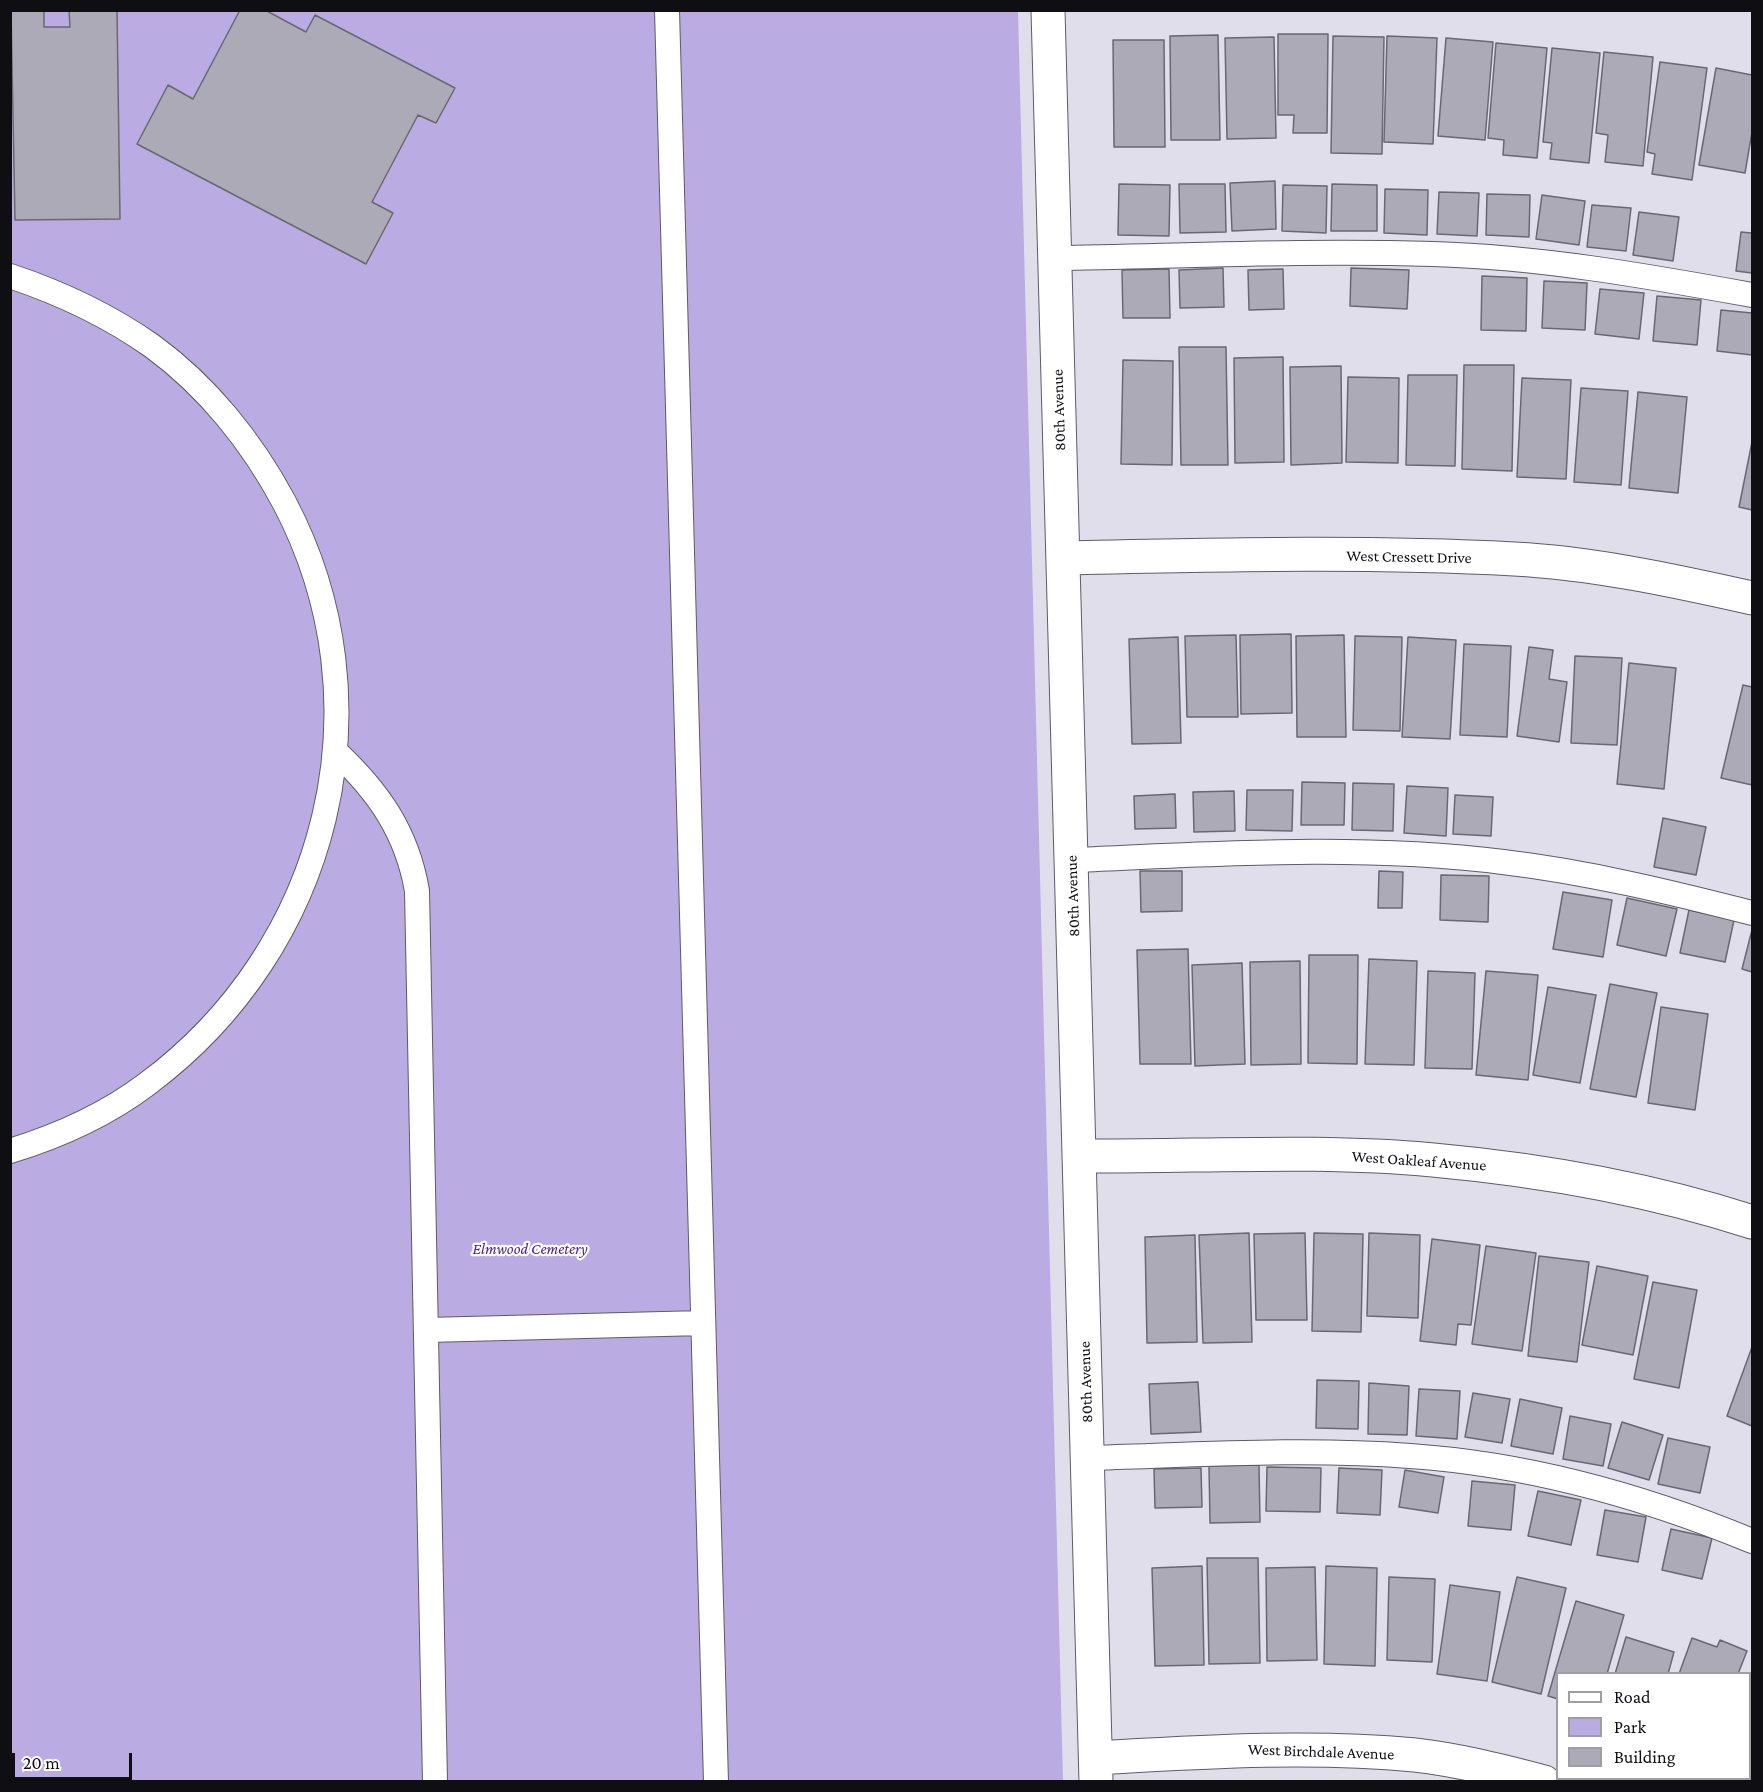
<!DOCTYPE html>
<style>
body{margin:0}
#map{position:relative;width:1763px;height:1792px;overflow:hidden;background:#e1deec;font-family:"Crimson Pro",serif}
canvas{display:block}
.frame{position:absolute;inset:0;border:12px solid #0f0e13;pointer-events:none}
.legend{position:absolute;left:1556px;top:1672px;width:195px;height:108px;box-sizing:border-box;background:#fff;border:2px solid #9f9fa1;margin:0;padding:8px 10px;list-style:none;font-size:18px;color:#0f0e13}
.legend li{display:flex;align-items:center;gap:12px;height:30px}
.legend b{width:30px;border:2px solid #9f9fa1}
.scale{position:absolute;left:12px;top:1753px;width:120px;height:27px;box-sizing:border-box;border:3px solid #0f0e13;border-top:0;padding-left:8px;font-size:18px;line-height:21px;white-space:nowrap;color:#0f0e13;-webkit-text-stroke:4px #fff;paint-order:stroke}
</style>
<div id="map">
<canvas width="1763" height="1792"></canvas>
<div class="frame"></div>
<ul class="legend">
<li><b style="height:8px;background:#fff"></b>Road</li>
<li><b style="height:16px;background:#baace2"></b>Park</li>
<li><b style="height:16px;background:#adaab8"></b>Building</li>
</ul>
<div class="scale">20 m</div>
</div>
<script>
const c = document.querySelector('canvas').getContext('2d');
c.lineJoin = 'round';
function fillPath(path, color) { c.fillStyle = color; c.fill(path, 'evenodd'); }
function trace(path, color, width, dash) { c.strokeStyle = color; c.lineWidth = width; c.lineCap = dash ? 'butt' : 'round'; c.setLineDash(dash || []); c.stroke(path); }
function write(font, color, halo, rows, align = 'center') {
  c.font = font + ' "Crimson Pro",serif'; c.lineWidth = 4.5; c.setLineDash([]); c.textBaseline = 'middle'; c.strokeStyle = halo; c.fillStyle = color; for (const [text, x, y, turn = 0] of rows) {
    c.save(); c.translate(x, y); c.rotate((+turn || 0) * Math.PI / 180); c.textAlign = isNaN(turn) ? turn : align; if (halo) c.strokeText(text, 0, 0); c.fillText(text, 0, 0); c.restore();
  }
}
const green = new Path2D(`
 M11,11H1018L1063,1781L11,1782Z`);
const building = new Path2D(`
 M11,10H44V27H70L69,10H117L120,219L15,220Z
 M240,10H265L306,32L315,15L455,88L436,123L418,115L372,202L393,213L366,264L137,144L168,85L193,99Z
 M1278,34H1328L1327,133H1293L1294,115H1278Z
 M1218,35L1220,140H1171L1170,36Z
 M1333,36L1384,37L1382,154L1331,153Z
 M1387,36L1437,38L1433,144L1384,142Z
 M1274,37L1276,138L1227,139L1225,38Z
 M1446,38L1493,42L1485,140L1438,136Z
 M1113,40H1164L1165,147H1114Z
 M1496,43L1547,48L1537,158L1503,155L1504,140L1488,138Z
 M1552,48L1600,53L1589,163L1550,159L1552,143L1543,142Z
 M1604,52L1653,57L1643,166L1605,162L1608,135L1596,133Z
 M1660,62L1707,68L1692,180L1652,174L1655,154L1647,152Z
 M1716,68L1752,75V132L1745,173L1699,165Z
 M1275,181L1276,229L1232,231L1230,183Z
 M1119,184L1170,185L1169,236L1118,235Z
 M1179,184H1225L1226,232L1180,233Z
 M1332,184L1377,185V231H1331Z
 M1283,185L1327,186L1326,233L1282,231Z
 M1385,189L1428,190L1427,235L1384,233Z
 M1439,192L1479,193L1477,236L1437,234Z
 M1487,194L1530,195L1529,237L1486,235Z
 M1542,195L1585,201L1579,245L1536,239Z
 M1592,205L1631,208L1626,251L1587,247Z
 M1639,212L1679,217L1673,261L1633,255Z
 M1741,232L1752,233V273L1736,271Z
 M1223,268L1224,307L1180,308L1179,270Z
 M1351,268L1409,270L1407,309L1350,306Z
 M1169,269L1170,318H1123L1122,270Z
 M1283,269L1284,309L1249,310L1248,270Z
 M1482,276L1527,278L1526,331L1481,330Z
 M1544,281L1587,283L1585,330L1542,328Z
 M1600,289L1644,293L1639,339L1595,334Z
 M1657,296L1701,300L1697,345L1653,341Z
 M1721,310L1752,313V355L1717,351Z
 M1179,347H1226L1228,465H1181Z
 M1283,357L1284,462L1235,463L1234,358Z
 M1123,360L1173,361L1172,465L1121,464Z
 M1464,365H1514L1512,471L1462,469Z
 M1341,366L1342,463L1291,465L1290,367Z
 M1408,375H1457L1455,466L1406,465Z
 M1348,377L1399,378L1398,463L1346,462Z
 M1522,378L1571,380L1566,479L1517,477Z
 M1581,388L1628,391L1621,485L1574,482Z
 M1638,392L1687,397L1678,493L1629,488Z
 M1752,442V510L1739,507Z
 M1291,634L1292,713L1241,714L1240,635Z
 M1236,635L1238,717H1187L1185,636Z
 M1344,635L1346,737H1297L1296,636Z
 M1355,636L1402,637L1400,731L1353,730Z
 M1178,637L1181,743L1132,744L1129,639Z
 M1408,637L1456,640L1450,739L1402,737Z
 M1464,644L1511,646L1507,737L1460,735Z
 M1529,647L1553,650L1549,679L1567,682L1559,742L1517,736Z
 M1575,656L1622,658L1617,745L1571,743Z
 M1629,663L1676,668L1664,789L1617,784Z
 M1743,685L1752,687V785L1721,778Z
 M1302,782L1345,783L1344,825H1301Z
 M1353,783L1394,784L1393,831L1352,830Z
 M1407,786L1448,788L1446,836L1404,833Z
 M1247,790H1293L1292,831L1246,830Z
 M1234,791L1235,831L1194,832L1193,792Z
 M1175,794L1176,828L1135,829L1134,796Z
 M1455,795L1493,797L1491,836L1453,834Z
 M1663,818L1706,827L1696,875L1654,867Z
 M1140,871H1182V911L1141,912Z
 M1379,871L1403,872L1402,908H1378Z
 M1441,875L1489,876L1488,922L1440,920Z
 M1563,892L1612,900L1603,957L1553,949Z
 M1627,898L1677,909L1666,956L1617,945Z
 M1689,910L1734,920L1725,962L1680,953Z
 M1752,930V972L1742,969Z
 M1188,949L1191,1064H1140L1137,950Z
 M1309,955H1358L1357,1064L1308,1063Z
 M1369,959L1417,961L1414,1065L1365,1064Z
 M1300,961L1301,1064L1251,1065L1250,962Z
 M1242,963L1245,1064L1195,1066L1192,965Z
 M1428,971L1475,973L1472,1069L1425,1068Z
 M1486,971L1538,975L1528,1080L1476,1075Z
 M1610,984L1657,993L1636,1097L1590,1089Z
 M1548,987L1596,995L1580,1083L1533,1075Z
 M1661,1007L1708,1014L1695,1110L1648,1103Z
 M1249,1233L1252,1342L1203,1343L1199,1235Z
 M1305,1233L1307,1320H1256L1254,1234Z
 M1314,1233L1363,1234L1361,1332L1312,1331Z
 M1369,1233L1420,1235L1418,1318L1367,1316Z
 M1195,1235L1197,1342L1147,1343L1145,1237Z
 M1432,1239L1480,1245L1471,1325L1458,1324L1456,1345L1420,1341Z
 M1486,1246L1536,1253L1522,1351L1472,1344Z
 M1539,1256L1589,1262L1577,1362L1528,1356Z
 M1597,1266L1648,1276L1633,1355L1582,1345Z
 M1653,1282L1697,1290L1679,1388L1634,1379Z
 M1752,1347V1426L1727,1416Z
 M1317,1380L1359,1381L1358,1429L1316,1428Z
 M1198,1382L1201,1432L1151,1434L1149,1384Z
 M1369,1383L1409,1386L1407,1435L1368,1434Z
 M1419,1389L1460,1391L1457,1439L1416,1436Z
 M1473,1393L1510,1399L1502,1443L1465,1437Z
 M1520,1399L1562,1408L1553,1454L1511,1446Z
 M1570,1416L1611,1424L1603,1466L1563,1459Z
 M1622,1422L1663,1435L1649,1480L1608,1468Z
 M1668,1438L1710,1447L1700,1493L1658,1484Z
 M1259,1465L1260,1522L1210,1523L1209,1466Z
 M1267,1467L1321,1468L1320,1512L1266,1511Z
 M1201,1468L1202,1507L1155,1508L1154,1469Z
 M1339,1468L1382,1470L1380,1515L1337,1513Z
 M1405,1470L1444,1477L1438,1513L1399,1507Z
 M1472,1481L1515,1485L1511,1530L1468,1526Z
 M1538,1491L1581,1500L1571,1545L1528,1536Z
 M1605,1510L1646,1517L1638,1562L1597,1555Z
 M1671,1529L1712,1538L1702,1579L1662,1570Z
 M1207,1558H1258L1260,1663L1209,1664Z
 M1202,1566L1204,1665L1155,1666L1152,1568Z
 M1326,1566L1377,1568L1375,1666L1324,1664Z
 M1315,1567L1317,1660L1267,1661L1266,1568Z
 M1389,1577L1435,1579L1432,1662L1387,1660Z
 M1517,1577L1566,1588L1541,1694L1492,1682Z
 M1450,1585L1500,1592L1487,1681L1437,1674Z
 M1576,1601L1624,1615L1607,1674H1558V1699L1548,1696Z
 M1626,1637L1674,1652L1668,1674H1615Z
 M1692,1638L1717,1647L1720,1640L1747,1651L1738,1674H1679Z
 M1750,1679L1752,1681V1770L1750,1768Z`);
const service = new Path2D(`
 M667,10L716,1782
 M1055,258C1181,256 1307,250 1433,254C1540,257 1647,276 1752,295
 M10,276C61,293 108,315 152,346C207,386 252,442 284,502C391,704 329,949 147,1084C106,1115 59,1136 10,1151
 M335,751C378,791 407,832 417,891L435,1782
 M1072,860C1215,854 1360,844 1503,862C1587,872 1670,892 1752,913
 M427,1330L703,1323
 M1088,1458C1195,1455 1303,1448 1410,1456C1528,1464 1643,1496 1752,1541`);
const minor = new Path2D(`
 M1048,10L1096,1782
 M1063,558C1213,555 1364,551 1514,559C1593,563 1676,581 1752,598
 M1080,1156C1197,1157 1316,1149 1433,1160C1543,1170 1647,1188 1752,1222
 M1096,1758C1202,1752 1308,1745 1415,1755C1459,1760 1501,1771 1544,1782`);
const streetNames = [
 ["80th Avenue",1059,410,-92],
 ["West Cressett Drive",1409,557,1],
 ["80th Avenue",1073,896,-92],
 ["West Oakleaf Avenue",1419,1161,4],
 ["80th Avenue",1086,1382,-92],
 ["West Birchdale Avenue",1321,1752,2]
];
const parkNames = [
 ["Elmwood Cemetery",530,1249]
];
fillPath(green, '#baace2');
fillPath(building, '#adaab8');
trace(building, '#6a6774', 1.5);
trace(service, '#5e5b67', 26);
trace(minor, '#5e5b67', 35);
trace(service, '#fff', 24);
trace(minor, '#fff', 33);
write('16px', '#0f0e13', '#fff', streetNames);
write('italic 16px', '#4c2389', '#fff', parkNames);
</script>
